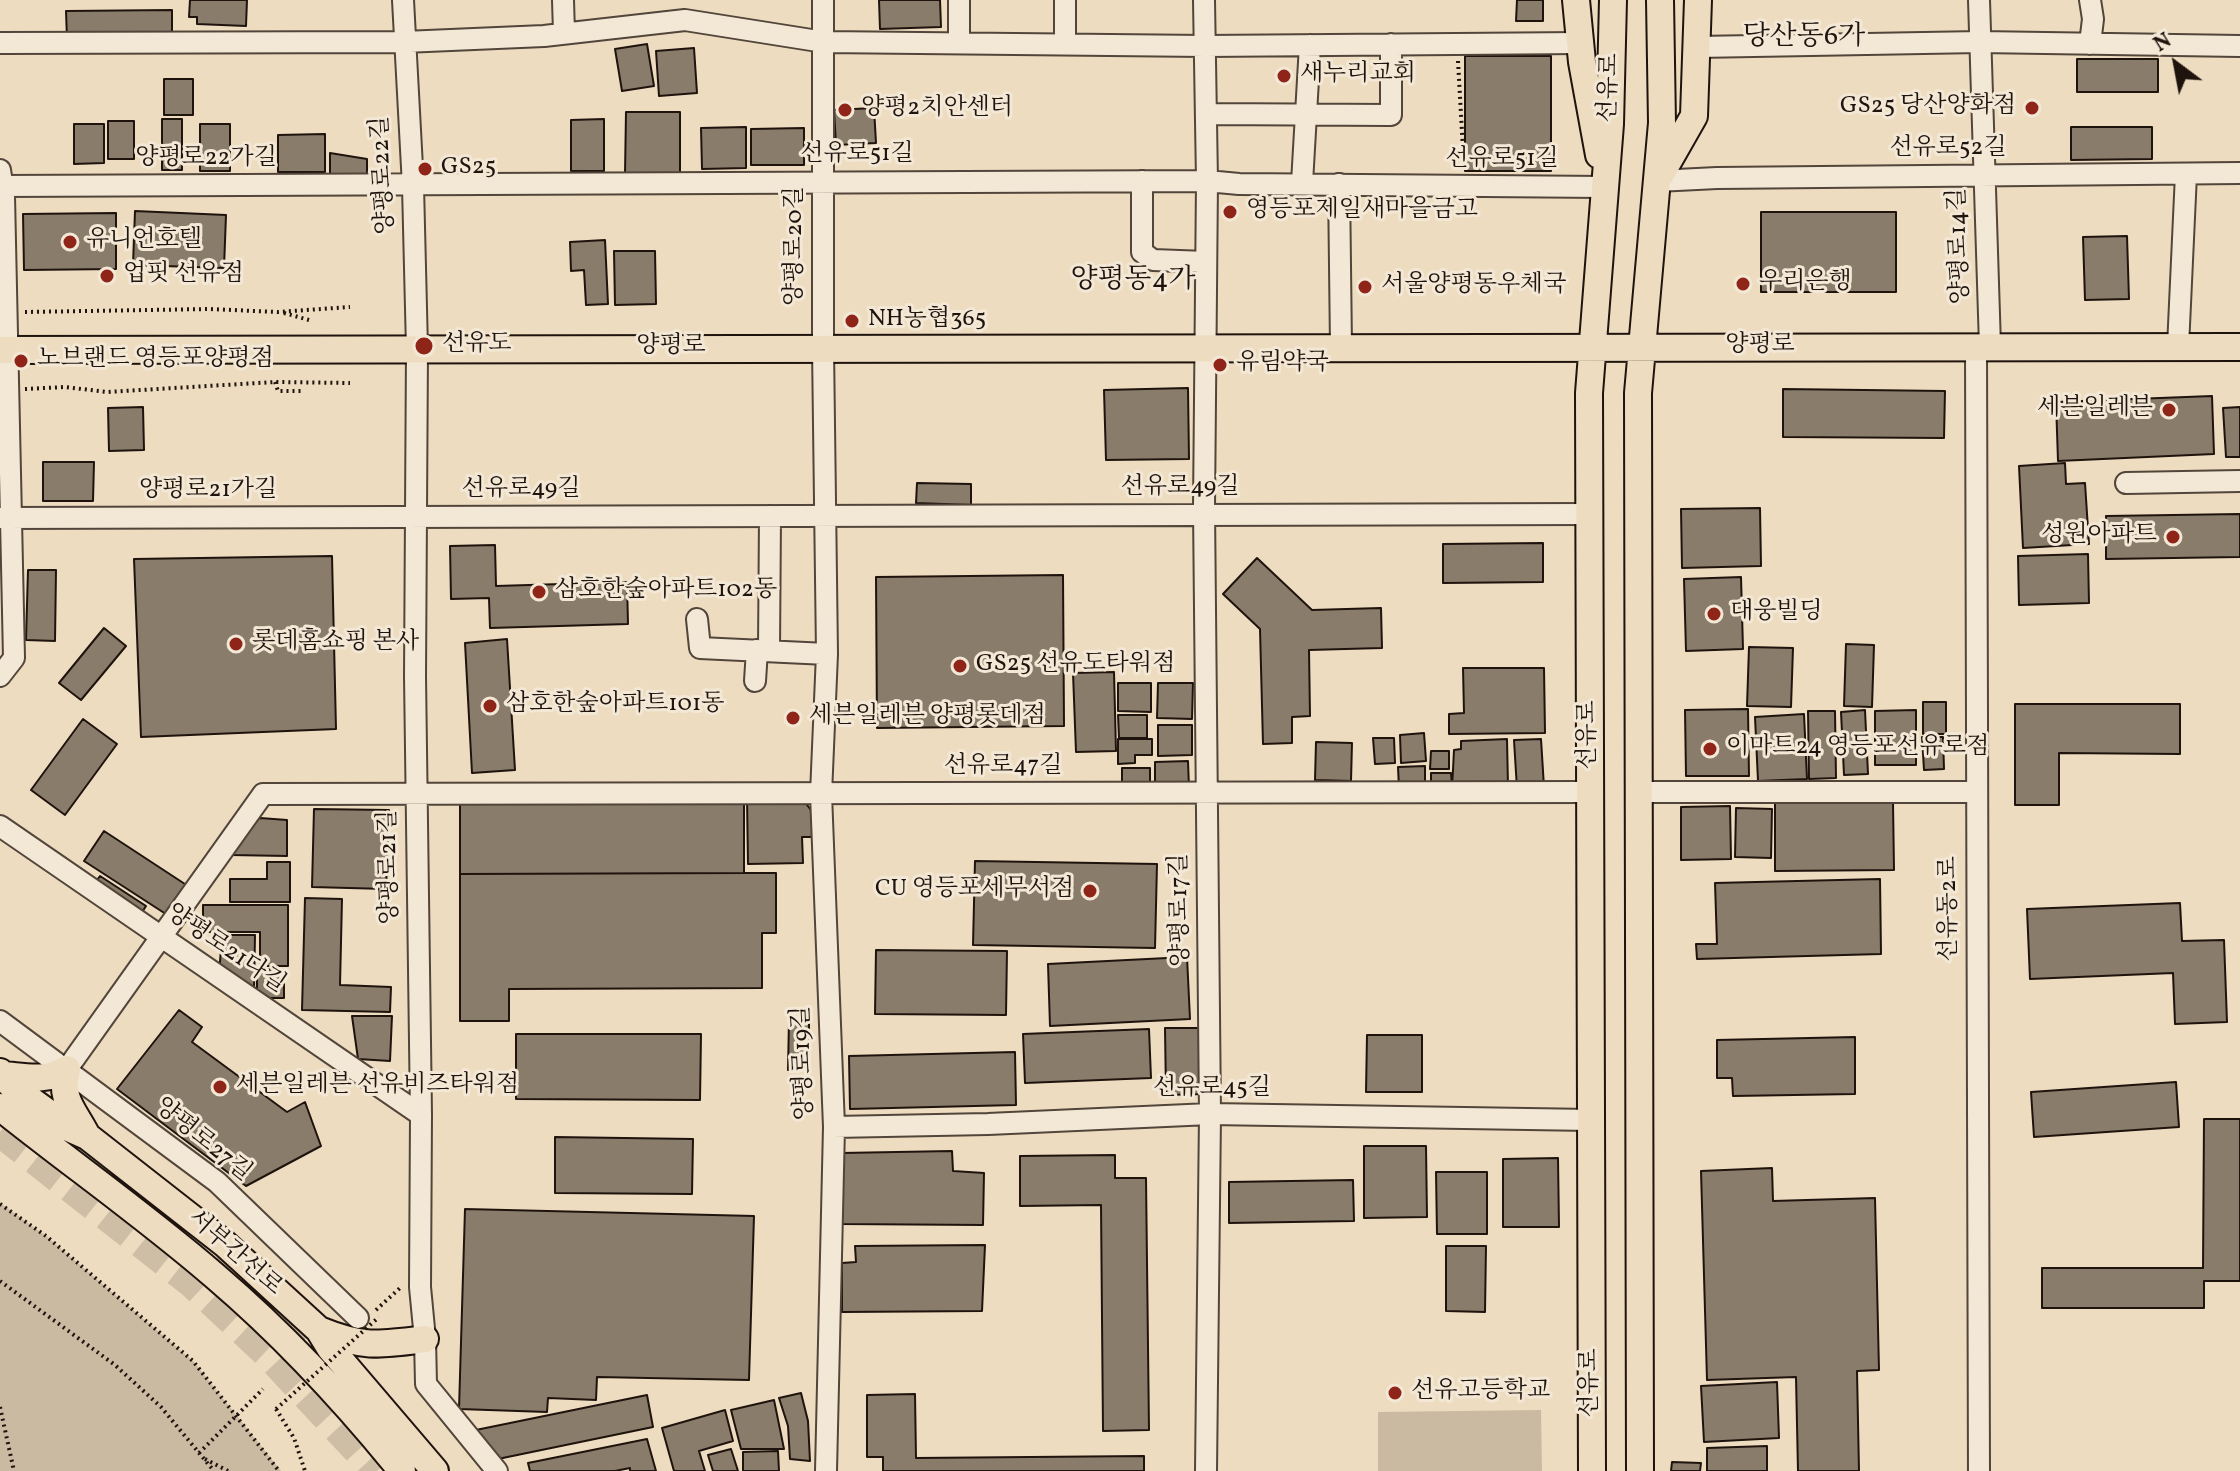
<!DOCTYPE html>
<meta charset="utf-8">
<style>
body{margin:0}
#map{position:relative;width:2240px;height:1471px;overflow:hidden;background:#eddcc0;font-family:Vollkorn,serif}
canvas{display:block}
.north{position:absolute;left:2136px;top:24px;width:80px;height:80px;-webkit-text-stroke:6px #f3e8d6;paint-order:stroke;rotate:328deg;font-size:22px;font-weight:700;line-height:32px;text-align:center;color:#1f130d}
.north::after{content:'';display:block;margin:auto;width:28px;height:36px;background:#1f130d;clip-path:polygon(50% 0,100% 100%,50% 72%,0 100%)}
</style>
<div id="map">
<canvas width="2240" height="1471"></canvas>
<div class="north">N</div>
</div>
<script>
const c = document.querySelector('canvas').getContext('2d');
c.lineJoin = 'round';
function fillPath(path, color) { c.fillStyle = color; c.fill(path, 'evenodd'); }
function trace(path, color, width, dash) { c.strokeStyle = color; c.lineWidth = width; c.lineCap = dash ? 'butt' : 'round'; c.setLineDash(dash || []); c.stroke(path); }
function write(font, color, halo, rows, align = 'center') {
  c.font = font + ' Vollkorn,"Noto Serif KR",serif'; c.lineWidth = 6; c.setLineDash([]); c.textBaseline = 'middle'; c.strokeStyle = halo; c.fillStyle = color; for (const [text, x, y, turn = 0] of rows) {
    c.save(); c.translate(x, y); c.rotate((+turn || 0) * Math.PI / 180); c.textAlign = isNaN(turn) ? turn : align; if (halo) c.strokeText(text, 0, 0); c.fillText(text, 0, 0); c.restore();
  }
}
const green = new Path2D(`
 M0,1203L46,1236L193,1361L281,1471H0Z
 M1541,1410L1542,1471H1378V1412Z`);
const building = new Path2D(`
 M190,0H247L246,26L197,24V17H189Z
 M879,0H940L941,27L880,29Z
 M1517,0H1543V21H1516Z
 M172,10V38L67,39L66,11Z
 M647,44L654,86L622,91L615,49Z
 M694,48L697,93L659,96L656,51Z
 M1465,56H1551V171H1465Z
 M2077,59H2158V92H2077Z
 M164,79H193V115H164Z
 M874,108L876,143L836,145L834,110Z
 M626,112H680V174H625Z
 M162,119H182V170H162Z
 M604,119V171H571V120Z
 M108,121H134V159H108Z
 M74,124H104V163L74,164Z
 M200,124H230V171H200Z
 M746,127V168L702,169L701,128Z
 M2071,127H2152V159L2071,160Z
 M804,128V165H751V129Z
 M325,134V172H278V135Z
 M330,153L367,159V175H330Z
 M135,211L226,215L224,268L133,265Z
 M1761,212H1896V292H1761Z
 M116,213V269L24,270L23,214Z
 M2127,236L2129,299L2085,300L2083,237Z
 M605,240L608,304L586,305L584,270L571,271L570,242Z
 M614,251H655L656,304L615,305Z
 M1188,388L1189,459L1106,460L1104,390Z
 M1783,389L1945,391L1944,438L1783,437Z
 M2212,396L2214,454L2058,461L2056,402Z
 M143,407L144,450L109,451L108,408Z
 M2240,407V457H2226L2223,408Z
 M43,462H94L93,501H43Z
 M2065,463L2066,484L2085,483L2089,544L2023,548L2019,466Z
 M917,483L971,484V505L916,503Z
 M1760,508L1761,566L1682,568L1681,509Z
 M2240,514V557L2106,559V516Z
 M1543,543V582L1443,583V544Z
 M495,545L496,586L627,582L628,624L490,628L489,598L451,599L450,546Z
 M2088,554L2089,603L2019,605L2018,556Z
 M332,556L336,729L141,737L134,559Z
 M1257,558L1312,610L1381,608L1382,648L1309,650L1310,716L1292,717V743L1263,744L1260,629L1223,594Z
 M28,570H56L55,641L26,640Z
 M1063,575L1064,726L877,728L876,577Z
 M1741,577L1743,649L1686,651L1684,579Z
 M104,628L126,646L81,700L59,683Z
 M507,639L515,770L472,773L465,643Z
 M1846,644L1874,645L1872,707L1844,706Z
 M1749,647L1793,648L1791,707L1747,706Z
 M1463,668H1544L1545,733L1449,734V714L1464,713Z
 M1114,672L1116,751L1076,752L1073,673Z
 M1118,683H1151V712L1118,711Z
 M1158,683H1193L1192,719L1157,718Z
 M1923,702H1946V734H1923Z
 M2015,704H2180V754L2059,753V805H2015Z
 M1748,709L1749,776H1686L1685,710Z
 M1865,710L1868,774L1844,775L1841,712Z
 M1916,710V765H1875V711Z
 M1808,711H1835L1836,778L1809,779Z
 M1804,714L1807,779L1758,781L1755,717Z
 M1118,715H1147V738H1119Z
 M83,719L117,744L65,815L31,790Z
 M1158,725H1192V755L1158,756Z
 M1424,733L1426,761L1401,763L1400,735Z
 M1922,737H1943L1944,769L1924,770Z
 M1373,738H1394L1395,763L1375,764Z
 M1118,739H1152V755H1135V763L1118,764Z
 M1507,739L1508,787L1452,789L1454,750L1461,749V741Z
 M1541,739L1544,787L1517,789L1514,740Z
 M1316,742L1352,743L1351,781L1315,780Z
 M1431,751H1449V769H1430Z
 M1188,761L1189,788L1155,789V762Z
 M1425,766V787L1399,788L1398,767Z
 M1122,768H1150V789H1122Z
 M1431,773H1451L1452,786L1431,787Z
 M744,797V873L460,874V798Z
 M747,798H802L813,813V837H802L803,863L748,864Z
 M1893,802L1894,870L1775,871V803Z
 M1730,806L1731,859L1681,860V807Z
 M1736,808L1772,809L1771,858L1735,857Z
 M314,809L389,810L386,889L312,887Z
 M260,818L287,820V856L230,855L246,827Z
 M104,831L191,888L172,918L84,861Z
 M975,861L1157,864L1155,948L973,945Z
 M267,862H290V902H230V879H267Z
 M744,873H776V933H762V988L509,989V1021H460V874Z
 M100,876L146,906L141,914L94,884Z
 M1880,879L1881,954L1697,959L1696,944H1717L1715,883Z
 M305,898L342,899L340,985L391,987L390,1012L302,1010Z
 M2180,903L2182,941L2224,940L2227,1022L2175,1024L2173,973L2030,979L2027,909Z
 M203,905H288V966H260V932H203Z
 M222,935H255L254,991L219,975Z
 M876,950L1007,951L1006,1015L875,1014Z
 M1187,957L1190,1019L1050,1026L1048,964Z
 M257,969L284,970V998H257Z
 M179,1010L202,1027L192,1042L287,1112L305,1102L321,1146L246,1186L117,1089Z
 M352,1016H392L390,1061L358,1059Z
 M809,1018V1070H788L789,1019Z
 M1165,1028H1204L1205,1094L1166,1095Z
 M1149,1029L1151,1078L1025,1083L1023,1034Z
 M516,1034H701L700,1100L516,1099Z
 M1367,1035H1422V1092H1366Z
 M1855,1037V1094L1733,1096L1732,1078H1717V1040Z
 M1015,1052L1016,1105L850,1109L849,1056Z
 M2176,1082L2179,1127L2034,1137L2031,1092Z
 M2204,1119H2240V1281H2204V1308H2042V1268H2203Z
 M555,1137L693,1139L692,1194L555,1193Z
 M1364,1146H1426L1427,1217L1364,1218Z
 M952,1151L953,1171L984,1173L983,1225L840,1224L841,1153Z
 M1115,1155V1178H1146L1149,1430L1103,1431L1101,1205L1020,1206V1156Z
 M1558,1158L1559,1227H1503V1159Z
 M1772,1168L1773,1201L1875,1198L1879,1370L1857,1371L1859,1471H1798L1796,1377L1707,1380L1701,1171Z
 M1436,1172H1487V1234H1437Z
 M1353,1180L1354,1221L1229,1223V1182Z
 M465,1209L754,1216L749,1380L597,1377L596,1400L548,1398L547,1412L459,1409Z
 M985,1245L982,1311L842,1312V1263L856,1262L855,1246Z
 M1446,1246H1486L1485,1312L1446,1311Z
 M1777,1382L1779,1438L1704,1442L1701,1386Z
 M801,1393L808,1421L810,1461L790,1459L788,1426L779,1398Z
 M915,1394L916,1458L1144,1456V1471H883V1457H867V1395Z
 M647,1395L653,1427L493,1460L471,1431Z
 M774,1400L784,1449H741L731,1410Z
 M725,1410L733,1441L699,1451L705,1471H674L662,1428Z
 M647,1439L656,1471H630V1468L615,1471H530L528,1463Z
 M1767,1446V1471H1707V1448Z
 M731,1449L738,1471H713L708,1455Z
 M778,1451L779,1471H743V1452Z
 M1672,1462L1701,1463L1700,1471H1671Z`);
const highwayTunnel = new Path2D(`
 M40,1119L151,1202L254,1290L343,1374
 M0,1132L192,1283L268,1354L377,1471`);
const path = new Path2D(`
 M1458,61L1464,168
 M25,312L210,309L278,312L350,307
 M284,313L309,320
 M275,382L278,391H302
 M25,389L65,387L107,392L275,382L350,383
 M0,1204L46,1236L193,1361L279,1471
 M0,1281L115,1365L161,1407L214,1471
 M376,1310L400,1288H403
 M0,1407L14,1471
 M276,1409L294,1438L305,1471
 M199,1453L263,1389
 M205,1459L228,1471`);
const minor = new Path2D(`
 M403,0L413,186L417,349L415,676L421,1115L420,1287L425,1339L426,1384L497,1471
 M563,0L564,33
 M823,0V348L827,654L821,794L834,1127L826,1471
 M959,0V43
 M1065,0V44
 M1204,0L1207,181L1204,508L1210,1114L1206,1471
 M1979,0L1990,346
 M0,43L404,42L544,36L685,20L824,42L1205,46L1580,43
 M2090,44L2093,19L2090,0
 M1697,47L1980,42L2240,46
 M1206,114L1391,115V44
 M0,170L4,196L14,658L0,676
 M1142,181V252L1153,260L1206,262
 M1657,181L1717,178L2240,173
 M1302,183L1310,45
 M1339,184L1341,347
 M0,186L1207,181L1239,184L1605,187
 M1976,346L1979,1471
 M2178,347L2186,174
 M2126,483L2240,481
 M0,518L1590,514
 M697,619L700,648L827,654
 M769,650L770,516
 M755,681L757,650
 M1639,792H1977
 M0,826L421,1115
 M0,1021L217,1182L358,1318
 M67,1069L263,794L1590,792
 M834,1127L988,1124L1210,1114L1591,1120`);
const major = new Path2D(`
 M1576,0L1582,62L1599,155
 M1661,174L1694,116L1698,0
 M0,350L2240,347
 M67,1069C59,1100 74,1110 87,1136
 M0,1072L14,1088L69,1128L87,1136L225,1244L319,1330L330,1348L435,1471
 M3,1075C28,1077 45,1082 67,1069
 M0,1107C71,1164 147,1217 216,1277C284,1335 346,1402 402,1471
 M319,1330C363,1348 379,1345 425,1339
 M1592,1471L1589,393L1610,124L1613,0
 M1640,1471L1638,393L1662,123L1660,0`);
const pathBridge = new Path2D(`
 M276,1409L379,1317`);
const markers = [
 [1284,76,8,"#8f2418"],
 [2032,108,8,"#8f2418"],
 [845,110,8,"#8f2418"],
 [425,169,8,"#8f2418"],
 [1230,212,8,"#8f2418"],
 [70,242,8,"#8f2418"],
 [107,276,8,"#8f2418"],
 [1743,284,8,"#8f2418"],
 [1365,287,8,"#8f2418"],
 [852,321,8,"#8f2418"],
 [424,346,10,"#8f2418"],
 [21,361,8,"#8f2418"],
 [1220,365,8,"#8f2418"],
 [2169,410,8,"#8f2418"],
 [2173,537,8,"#8f2418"],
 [539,592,8,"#8f2418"],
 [1714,614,8,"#8f2418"],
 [236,644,8,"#8f2418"],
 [960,666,8,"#8f2418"],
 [490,706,8,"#8f2418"],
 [793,718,8,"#8f2418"],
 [1710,749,8,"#8f2418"],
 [1090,891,8,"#8f2418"],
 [220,1087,8,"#8f2418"],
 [1395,1393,8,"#8f2418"]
];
const poiNames = [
 ["새누리교회",1300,76],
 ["GS25 당산양화점",2016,108,"right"],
 ["양평2치안센터",861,110],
 ["GS25",441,169],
 ["영등포제일새마을금고",1246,212],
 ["유니언호텔",86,242],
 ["업핏 선유점",123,276],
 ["우리은행",1759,284],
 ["서울양평동우체국",1381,287],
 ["NH농협365",868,321],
 ["선유도",442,346],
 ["노브랜드 영등포양평점",37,361],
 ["유림약국",1236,365],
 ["세븐일레븐",2153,410,"right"],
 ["성원아파트",2157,537,"right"],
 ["삼호한숲아파트102동",555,592],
 ["대웅빌딩",1730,614],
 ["롯데홈쇼핑 본사",252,644],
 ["GS25 선유도타워점",976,666],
 ["삼호한숲아파트101동",506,706],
 ["세븐일레븐 양평롯데점",809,718],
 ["이마트24 영등포선유로점",1726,749],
 ["CU 영등포세무서점",1074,891,"right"],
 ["세븐일레븐 선유비즈타워점",236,1087],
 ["선유고등학교",1411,1393]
];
const streetNames = [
 ["선유로",1611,88,-88],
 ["선유로52길",1948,150],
 ["선유로51길",857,156],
 ["양평로22가길",206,160],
 ["선유로51길",1502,161],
 ["양평로22길",385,175,-93],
 ["양평로20길",797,246,-90],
 ["양평로14길",1961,246,-92],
 ["양평로",1760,347],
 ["양평로",671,348],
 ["선유로49길",1180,489],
 ["선유로49길",521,491],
 ["양평로21가길",208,492],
 ["선유로",1590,735,-90],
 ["선유로47길",1003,768],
 ["양평로21길",391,867,-91],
 ["선유동2로",1951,909,-90],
 ["양평로17길",1182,910,-91],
 ["양평로21다길",225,950,34],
 ["양평로19길",805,1063,-92],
 ["선유로45길",1212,1090],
 ["양평로27길",202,1141,39],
 ["서부간선로",234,1254,41],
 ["선유로",1592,1383,-90]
];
const quarterNames = [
 ["당산동6가",1804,39],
 ["양평동4가",1133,282]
];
fillPath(green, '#cabaa2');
fillPath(building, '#8a7c6a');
trace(building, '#1f130d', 2);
trace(highwayTunnel, '#cebea5', 30, [30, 15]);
trace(minor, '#52453a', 24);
trace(major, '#1f130d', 30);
trace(path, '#1f130d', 4, [2, 4]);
trace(minor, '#f3e8d6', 20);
trace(major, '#eddcc0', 26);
trace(pathBridge, '#1f130d', 4, [2, 4]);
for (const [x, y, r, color] of markers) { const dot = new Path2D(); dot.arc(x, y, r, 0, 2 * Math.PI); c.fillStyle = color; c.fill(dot); trace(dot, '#f3e8d6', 3); }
write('24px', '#1f130d', '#f3e8d6', poiNames, 'left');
write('24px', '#1f130d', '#f3e8d6', streetNames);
write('28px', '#1f130d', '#f3e8d6', quarterNames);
</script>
